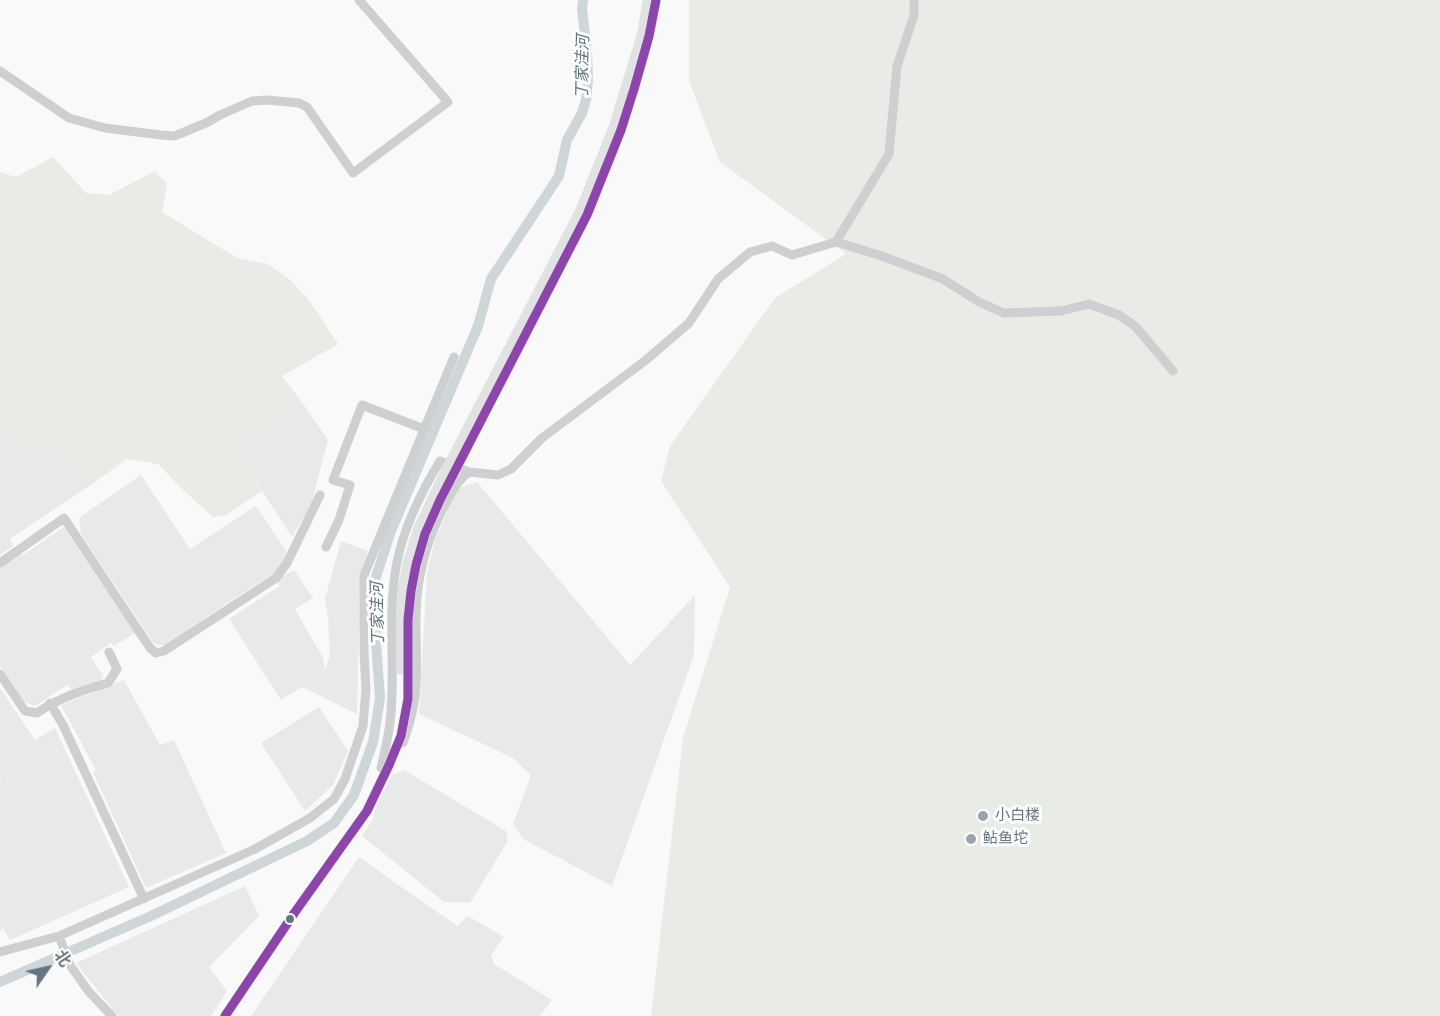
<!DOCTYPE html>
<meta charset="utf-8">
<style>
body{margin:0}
#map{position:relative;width:1440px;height:1016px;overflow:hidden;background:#f9f9f9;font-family:"IBM Plex Sans","Noto Sans SC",sans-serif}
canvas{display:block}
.north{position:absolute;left:18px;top:938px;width:60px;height:60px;-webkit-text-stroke:4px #fff;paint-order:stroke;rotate:56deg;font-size:16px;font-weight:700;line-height:24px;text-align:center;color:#657683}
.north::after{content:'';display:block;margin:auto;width:21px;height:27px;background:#657683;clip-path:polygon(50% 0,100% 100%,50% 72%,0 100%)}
</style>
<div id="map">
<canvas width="1440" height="1016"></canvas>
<div class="north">北</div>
</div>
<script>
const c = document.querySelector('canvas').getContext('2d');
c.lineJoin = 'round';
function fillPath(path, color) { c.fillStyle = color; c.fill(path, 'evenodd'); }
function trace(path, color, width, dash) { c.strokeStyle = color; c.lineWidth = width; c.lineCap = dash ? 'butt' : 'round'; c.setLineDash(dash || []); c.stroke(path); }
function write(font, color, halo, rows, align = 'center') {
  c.font = font + ' "IBM Plex Sans","Noto Sans SC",sans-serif'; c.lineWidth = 6; c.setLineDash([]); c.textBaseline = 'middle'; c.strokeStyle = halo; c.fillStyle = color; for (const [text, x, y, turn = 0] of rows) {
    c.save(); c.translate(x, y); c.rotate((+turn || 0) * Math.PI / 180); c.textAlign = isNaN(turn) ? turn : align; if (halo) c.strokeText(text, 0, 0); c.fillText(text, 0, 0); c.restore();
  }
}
const built = new Path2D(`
 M301,401L328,440L311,505L292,537L233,446Z
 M0,436L81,463L95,482L10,539L13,546L0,555Z
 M141,475L190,549L256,506L286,551L284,563L273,574L227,603L166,646L154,644L81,534L79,518Z
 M477,482L630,665L695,595L694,655L612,886L523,839L513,824L531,775L513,758L419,714L427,574L436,537L458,488Z
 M64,527L135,633L114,646L111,643L91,657L103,676L101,681L72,690L67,685L35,706L23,701L0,666V567L19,554L23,555Z
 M341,541L368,551L360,575L357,714L302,687L281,700L229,619L280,586L275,581L294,570L313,598L295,609L323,658L325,670L330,656L328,618L325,599Z
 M124,680L160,745L174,740L226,853L146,888L93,772L96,770L61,705Z
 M0,688L35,740L55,728L129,887L10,940L3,928L0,930V780L1,779L0,774Z
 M319,707L348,751L333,785L305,811L261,743Z
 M404,770L506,831L508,841L470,903L444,902L362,836L373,819L379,799L392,775Z
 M359,857L457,926L468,916L504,937L491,955L494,964L552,1000L540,1016H251Z
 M245,886L259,916L209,967L227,991L211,1016H118L76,963Z`);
const green = new Path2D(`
 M689,0H1440V1016H651L683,738L730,587L661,481L670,446L775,298L846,254L720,162L689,81Z
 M53,157L86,193L109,195L155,171L167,184L162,212L237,258L268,264L288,278L309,300L338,344L282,376L301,401L233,446L262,491L226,515L213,517L181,488L158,464L127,459L95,482L81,463L0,436V172L16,177Z`);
const river = new Path2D(`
 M0,982L151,916L307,841L334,823L354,795L373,742L380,698L376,642L375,580L391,531L478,326L491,279L559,176L567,140L582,113L586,100L588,79L587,52L582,9L583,0`);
const minor = new Path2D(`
 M0,71L69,118L105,128L161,135L174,136L182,133L208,122L220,115L252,101L267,100L299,103L307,107L353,173L448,102L359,0
 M836,242L882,256L943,279L979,302L1004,313L1061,311L1089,304L1119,315L1136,327L1173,371
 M326,547L339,520L350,485L333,480L362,405L424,429
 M0,563L64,518L150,648L156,653L164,651L276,578L287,563L320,495
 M0,674L25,711L37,713C58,698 83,690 108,683L117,669L109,652
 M50,703L63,725L144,899
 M403,743C410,724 415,705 416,685C418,656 414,626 417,597C420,567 429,536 443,509C450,496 456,481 469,472
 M381,768C384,754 388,739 390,723C397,667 385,609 399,553C407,521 423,489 440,461L469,472L498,475L511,469L542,438L646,360L689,323L718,279L737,263L750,252L772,246L792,255L836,242L889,154L897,66L914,15V0
 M59,936L70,965L89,992L112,1016
 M0,952L59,936L255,849L310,818L334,799L345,779L363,726L366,689L364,652V575L454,357`);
const major = new Path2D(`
 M401,670V618L403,587L408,562L418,529L447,468L580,211L614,126L642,34L648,0
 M225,1016L295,912L367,811L389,765L401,736L408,699V620L411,591L416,565L425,534L440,500L587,215L621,130L634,89L649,36L656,0`);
const bus1 = new Path2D(`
 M225,1016L295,912L367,811L389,765L401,736L408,699V620L411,591L416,565L425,534L440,500L587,215L621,130L634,89L649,36L656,0`);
const markers = [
 [983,816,6,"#99a4ac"],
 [971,839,6,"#99a4ac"],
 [290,919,5,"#657683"]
];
const poiNames = [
 ["小白楼",995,816],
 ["鲇鱼坨",983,839]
];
const waterNames = [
 ["丁家洼河",583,67,-89],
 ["丁家洼河",378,614,-91]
];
fillPath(built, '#e8e9e9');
fillPath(green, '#e8ebe6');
trace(river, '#ced6d9', 10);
trace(minor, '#cecfd0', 9);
trace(major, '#e1e2e2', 10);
trace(bus1, '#8e44ad', 9);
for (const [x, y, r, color] of markers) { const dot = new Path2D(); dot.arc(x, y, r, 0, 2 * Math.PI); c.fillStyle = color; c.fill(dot); trace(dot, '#fff', 2); }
write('15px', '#657683', '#fff', poiNames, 'left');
write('italic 16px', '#60757c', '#fff', waterNames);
</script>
